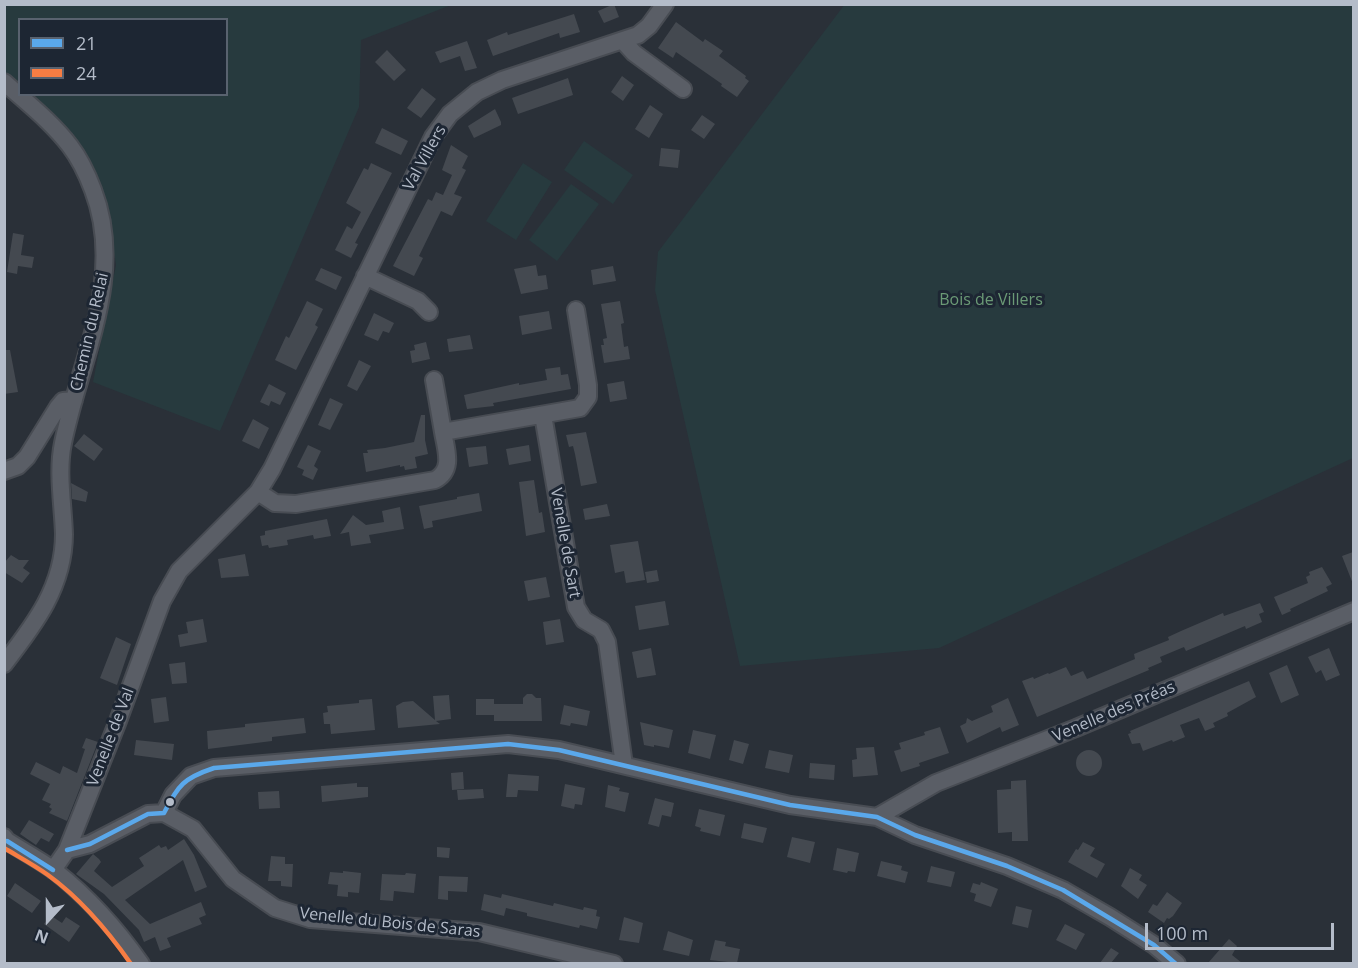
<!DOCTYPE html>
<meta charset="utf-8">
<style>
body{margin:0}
#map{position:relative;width:1358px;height:968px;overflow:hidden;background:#2a3038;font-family:"Open Sans",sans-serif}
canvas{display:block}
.frame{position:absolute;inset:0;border:6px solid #b4bcc9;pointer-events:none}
.legend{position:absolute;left:18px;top:18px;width:210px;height:78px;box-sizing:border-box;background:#1d2633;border:2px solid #59626f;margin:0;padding:8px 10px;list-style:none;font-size:18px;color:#b4bcc9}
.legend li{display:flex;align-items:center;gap:12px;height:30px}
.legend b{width:30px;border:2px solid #59626f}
.north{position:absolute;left:18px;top:890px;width:60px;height:60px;-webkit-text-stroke:4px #1d2633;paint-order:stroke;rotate:201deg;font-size:16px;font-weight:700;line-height:24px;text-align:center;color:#b4bcc9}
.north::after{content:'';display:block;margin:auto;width:21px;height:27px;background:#b4bcc9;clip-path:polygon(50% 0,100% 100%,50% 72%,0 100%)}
.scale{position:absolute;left:1145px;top:923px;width:189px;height:27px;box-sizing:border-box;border:3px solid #b4bcc9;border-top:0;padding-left:8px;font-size:18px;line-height:21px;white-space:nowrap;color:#b4bcc9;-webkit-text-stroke:4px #1d2633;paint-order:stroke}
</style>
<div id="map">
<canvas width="1358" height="968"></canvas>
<div class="frame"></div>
<ul class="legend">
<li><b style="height:8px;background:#5aa8eb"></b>21</li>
<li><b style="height:8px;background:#f77d43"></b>24</li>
</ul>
<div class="north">N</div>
<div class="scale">100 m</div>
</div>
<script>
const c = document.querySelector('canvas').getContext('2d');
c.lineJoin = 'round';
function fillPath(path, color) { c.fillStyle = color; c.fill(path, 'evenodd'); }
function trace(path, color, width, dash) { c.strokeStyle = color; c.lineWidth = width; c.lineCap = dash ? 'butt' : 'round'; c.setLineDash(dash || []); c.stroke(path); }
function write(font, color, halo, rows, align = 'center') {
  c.font = font + ' "Open Sans",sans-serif'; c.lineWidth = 6; c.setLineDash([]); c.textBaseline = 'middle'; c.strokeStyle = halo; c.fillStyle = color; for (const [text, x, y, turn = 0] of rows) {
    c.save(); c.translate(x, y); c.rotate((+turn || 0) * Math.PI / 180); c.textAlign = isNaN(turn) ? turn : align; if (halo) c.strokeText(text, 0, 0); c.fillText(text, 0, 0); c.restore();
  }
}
const green = new Path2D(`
 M845,4L1353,5V458L939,648L740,666L655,290L658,252Z
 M4,5H451L361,40L359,107L220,431L93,382L116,265L106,201L76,140L27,95L226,94V20H20L19,87L5,73Z
 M584,141L633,175L613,204L564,170Z
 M523,163L552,182L516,240L486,221Z
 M571,184L599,204L557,261L529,240Z`);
const building = new Path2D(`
 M614,4L619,17L604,23L598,11Z
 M574,14L580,32L560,38L559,33L493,56L487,40L507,32L508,35Z
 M676,22L703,42L705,39L723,51L719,56L746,76L745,78L749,81L737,97L721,86L722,84L676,52L673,58L658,48Z
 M467,41L477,68L465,71L460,56L440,63L435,52Z
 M387,50L406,70L394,81L375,62Z
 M622,76L634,85L623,101L611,92Z
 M568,78L573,95L518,114L512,98Z
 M422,88L436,99L421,118L407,108Z
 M650,105L663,114L649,138L635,129Z
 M495,109L501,122V125L474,138L468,126Z
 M702,115L715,124L704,139L691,130Z
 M382,128L408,141L401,155L375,143Z
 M451,145L468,156L462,168L466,170L454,194L462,197L452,216L441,211L419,256L423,258L414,276L393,266L428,199L432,201L436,192L443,195L452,175L442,170Z
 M661,148L680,150L678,168L659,166Z
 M371,163L392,173L355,243L358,244L351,258L335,250L347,226L352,229L361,212L346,203L364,168L368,170Z
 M13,233L24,235L21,255L34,257L32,268L18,266L17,274L7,272Z
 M536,265L538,276L546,275L548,289L521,294L514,269Z
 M613,266L616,281L593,285L591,270Z
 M321,268L342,277L336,290L315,280Z
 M307,301L323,309L315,325L318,327L296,370L275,360L286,336L289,338Z
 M620,301L624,323L621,324L624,347L628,346L630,359L604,363L601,345H604L603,339L607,338L601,304Z
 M549,311L552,329L522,335L519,316Z
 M374,313L394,323L389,333L383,331L378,341L364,335Z
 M470,335L473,349L449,352L447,339Z
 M426,342L430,359L412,363L410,351L415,350L414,345Z
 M4,350H10L18,392L4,394Z
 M359,360L371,366L357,391L347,386Z
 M560,367L561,375L568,374L571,389L493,403L494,406L467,409L464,395L519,383V385L547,380L545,369Z
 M624,381L627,399L610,402L607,384Z
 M269,384L286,393L280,405L271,401L269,406L260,402Z
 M330,398L343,404L330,430L318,425Z
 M421,415H425V440L428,454L415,457L417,468L405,470L404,466L400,467V465L366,472L363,453H368L367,450L385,448L414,442Z
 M253,419L269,428L259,449L242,441Z
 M586,432L597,483L581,486L575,454L573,446L569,447L566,435Z
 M84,434L103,449L94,461L74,446Z
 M308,445L321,451L314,466L318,469L313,480L302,475L304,470L297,467Z
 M529,445L531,461L509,465L506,449Z
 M486,446L488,464L469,467L466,448Z
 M534,480L539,513L542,512L545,532L526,536L519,482Z
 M71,483L88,492L86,502L72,499Z
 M479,493L482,511L432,521L433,527L424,529L419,506L457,499V497Z
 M607,504L610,516L585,520L583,509Z
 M400,507L404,529L369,535L371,543L351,546L349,532L340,534L353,515L366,525L384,522L382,511Z
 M327,519L331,536L314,539L313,535L287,540L288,545L269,548L268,545L262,546L260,536L265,535V531Z
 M638,541L645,580L626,583L624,571L615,573L610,545Z
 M1353,552V584L1342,556Z
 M245,554L249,576L221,578L218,559Z
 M11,555L19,560H29L23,568L30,573L22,583L4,572V563Z
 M1322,567L1332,584L1326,587L1328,591L1290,609L1291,611L1282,615L1274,597L1308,583L1306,577L1310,575L1309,572Z
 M657,570L659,581L647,583L645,572Z
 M546,577L550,597L528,601L524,581Z
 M665,601L669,625L639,630L635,606Z
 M1260,603L1264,612L1259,614L1262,622L1246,629L1245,626L1186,651L1184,647L1160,657L1162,662L1148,668L1149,670L1037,717L1022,681L1033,677L1034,679L1048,673L1049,674L1066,667L1071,676L1083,671L1087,679L1135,659L1134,654L1169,640L1168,637L1181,631L1223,613L1224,616Z
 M203,619L207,642L180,647L178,635L188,633L186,622Z
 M560,619L564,642L546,645L543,622Z
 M116,637L131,644L117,685L100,678Z
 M651,648L656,675L637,678L632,652Z
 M1329,648L1340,675L1326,681L1321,670L1316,673L1308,657Z
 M185,662L187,683L172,684L169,664Z
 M1287,665L1299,695L1281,703L1269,673Z
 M1249,681L1256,697L1227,713L1228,716L1213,723L1215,727L1205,731L1199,718L1180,725L1185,737L1173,742L1172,740L1143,751L1140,743L1132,744L1128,734L1131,733L1130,731Z
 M527,694H532L536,698H541L542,721H494V715H476V699H494V704H523V698Z
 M449,695L451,719L436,721L440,724L398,728L396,706L403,702L413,701L435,720L433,696Z
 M166,697L169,721L154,723L151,699Z
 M1008,698L1019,725L1002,732L1000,727L967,743L960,726L966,723L967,718L972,721L993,712L991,706Z
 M372,699L375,730L331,734L330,724H324L323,713L328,712L327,706L359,703V700Z
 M564,705L590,711L587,726L571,723L570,726L560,724Z
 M304,718L306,733L272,737V741L208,749L207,731L245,727V724Z
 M640,722L673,730L669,748L654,745V747L644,745Z
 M940,727L949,753L919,763L920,766L901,772L894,751L901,749L899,743L925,735L924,732Z
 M693,730L716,735L710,759L688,753Z
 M86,738L98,742L67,821L49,813L52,809L49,807L51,804L42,800L50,784L30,774L36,762L60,774L63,766L77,773L85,749L82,748Z
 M136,740L174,744L172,760L134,755Z
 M734,740L749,744L743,764L729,760Z
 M874,747L878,775L853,777L852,760L857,759L856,748Z
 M769,750L793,755L789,773L765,768Z
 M1076 763a13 13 0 1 1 26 0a13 13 0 1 1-26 0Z
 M810,763L835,765L834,780L809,778Z
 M463,772L464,789L452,790L451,773Z
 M508,774L539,776L538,791L518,790L517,797H506Z
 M1026,780L1028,841H1012V832L998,833L997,790L1011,789V781Z
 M357,783V787H368V797L322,802L321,786Z
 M565,784L585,788L582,805L575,804L574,809L561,806Z
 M608,785L620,788L619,791L629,793L625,812L605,807Z
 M483,789L484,798L458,800L457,790Z
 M279,791L280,808L259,809L258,792Z
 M655,798L674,803L671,817L662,815L659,827L648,824Z
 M699,809L725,815L720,836L700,831L701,828L695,826Z
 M29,820L54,834L49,842L41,838L36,845L20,834Z
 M744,823L767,828L763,843L741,838Z
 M792,837L815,842L810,863L787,857Z
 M184,839L194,855L207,887L195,892L183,860L125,900L150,924L201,902L206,915L199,918L202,924L167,938L171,947L160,951L155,937L144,942L139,930L104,894L76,874L93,854L99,859L101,862L94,871L112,887L144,866L139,858L159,845L161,848L166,846L168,850Z
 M1083,842L1095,848L1090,856L1105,864L1097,878L1068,862L1076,849L1078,850Z
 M437,847L450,848L449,858L437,857Z
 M837,848L859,853L855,872L848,871L847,873L833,870Z
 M271,856L285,857V864H293L292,887L281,886V881H268Z
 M881,861L902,866L901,870L908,872L905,883L877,876Z
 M931,866L955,872L951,887L927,882Z
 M1130,868L1142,875L1139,880L1147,885L1138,899L1121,886Z
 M343,871L361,873L359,893L348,892V897L337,896L338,885L328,884L330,872L343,873Z
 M406,873L416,874L414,893L394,891L393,901L380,900L382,874L405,875Z
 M439,876L468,877L467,892L448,891V900L438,899Z
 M981,882L998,889L991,907L974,901L976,894L970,892L973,883L980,885Z
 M15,883L41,901L32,913L7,896Z
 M1167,892L1182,903L1173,916L1169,919L1167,918L1164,923L1148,912L1153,904L1157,906Z
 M484,894L501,898L502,894L553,906L554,903L583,910L584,907L597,910L596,916L600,917L597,929L580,925L579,928L527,916V913L506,908L504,916L481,910Z
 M1016,906L1032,910L1028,928L1012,924Z
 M50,915L62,923L66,917L80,926L69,942L44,924Z
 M624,917L643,923L639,943L619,940Z
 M1065,924L1085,934L1076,950L1056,940Z
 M668,931L693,940L689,956L663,950Z
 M1229,939L1237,946L1232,955L1242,963H1208Z
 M715,940L726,942L725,946L740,949L737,963L710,960Z
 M1111,948L1119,953L1111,963H1100Z`);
const minor = new Path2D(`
 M623,41L634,53L683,89
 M4,82C26,102 52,122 70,146C80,159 87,174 93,190C126,276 80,359 63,443C57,472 63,504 64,534C64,586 35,624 4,664
 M365,276L418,301L429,312
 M434,380L443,432
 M543,415L576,607L584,620L601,630L607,642L624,765
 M4,471L18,466L27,457L58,407L63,401L74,400
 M258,492L275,503L296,504L435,480C454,470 446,450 443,432L580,408L588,397V385L576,310
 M164,813L173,795L191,776L214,768L508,744L559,750L790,805L877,817L915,835L1007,866L1063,890L1110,917L1154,945L1177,964
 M164,813L193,829L233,879L275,908L310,919L479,932L614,964
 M877,817L936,783L1076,728L1354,611
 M4,837L7,841C23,851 40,860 55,871C89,898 116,928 141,964
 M67,850L90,844L148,814L164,813
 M53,870L67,850L118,721L162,601L179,571L258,492L272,469L433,137L450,114L477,92L502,80L638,35L649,26L665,4`);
const bus1 = new Path2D(`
 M164,813C178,785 184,778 214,768L508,744L559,750L790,805L877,817L915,835L1007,866L1063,890L1154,945L1176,964
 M7,841L53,870
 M67,850L90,844L148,814L164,813`);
const bus2 = new Path2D(`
 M4,848C19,857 34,865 48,875C81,899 108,931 131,964`);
const markers = [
 [170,802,5,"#b4bcc9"]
];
const streetNames = [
 ["Val Villers",425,158,-61],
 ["Chemin du Relai",90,332,-77],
 ["Venelle de Sart",565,543,80],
 ["Venelle des Préas",1114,712,-23],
 ["Venelle de Val",111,737,-69],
 ["Venelle du Bois de Saras",390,923,6]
];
const parkNames = [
 ["Bois de Villers",991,300]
];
fillPath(green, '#273a3e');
fillPath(building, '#444950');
trace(minor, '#484c53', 20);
trace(minor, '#5a5e66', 16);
trace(bus1, '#5aa8eb', 4.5);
trace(bus2, '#f77d43', 4.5);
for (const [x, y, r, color] of markers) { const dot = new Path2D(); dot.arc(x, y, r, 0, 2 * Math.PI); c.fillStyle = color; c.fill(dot); trace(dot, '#1d2633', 2); }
write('16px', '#b4bcc9', '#1d2633', streetNames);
write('16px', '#6b9a76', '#1d2633', parkNames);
</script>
